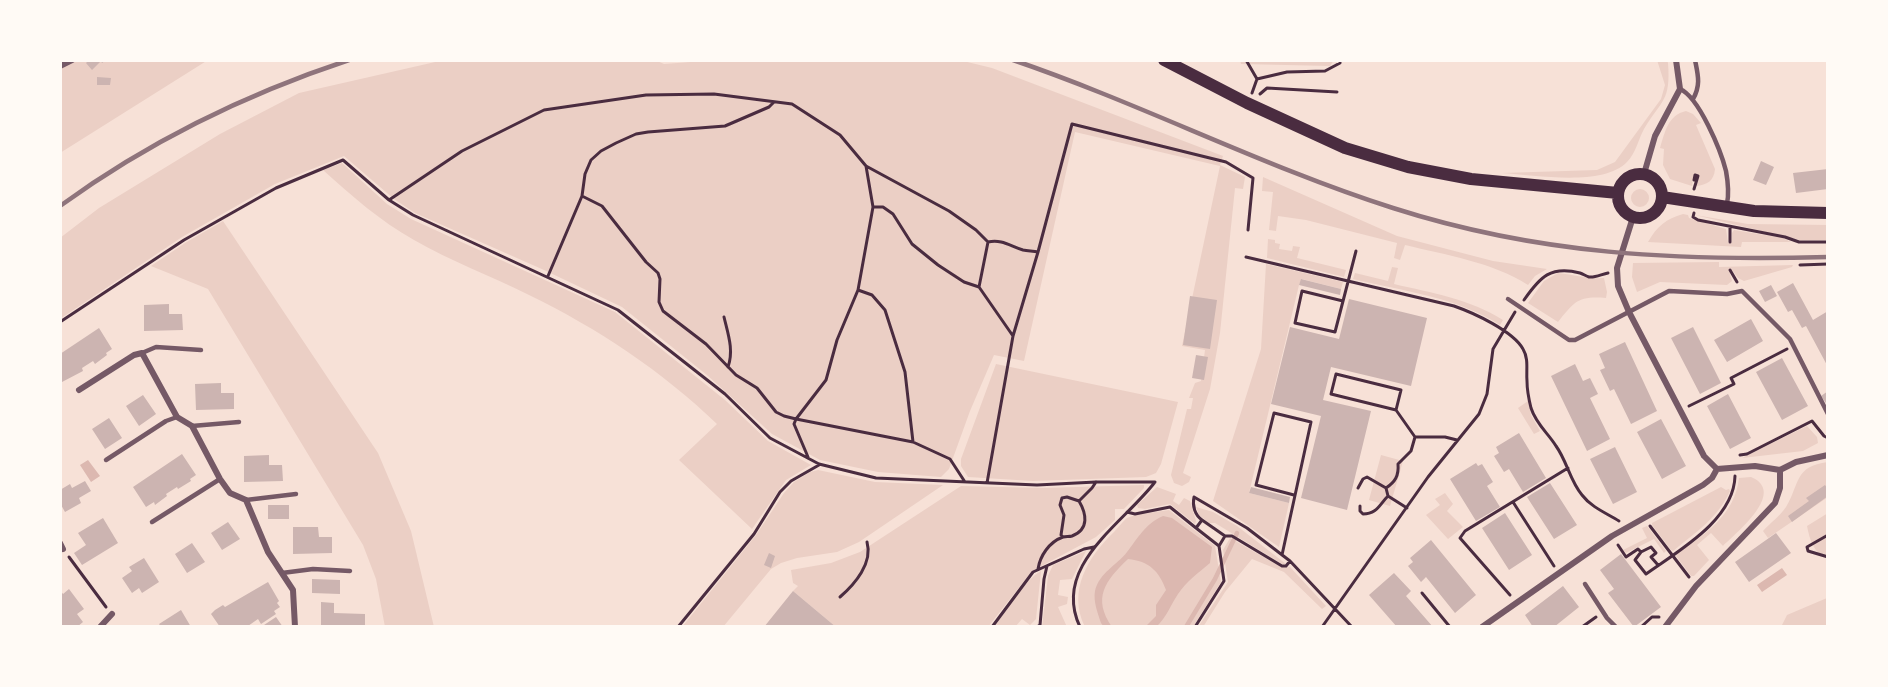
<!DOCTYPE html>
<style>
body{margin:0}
#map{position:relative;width:1888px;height:687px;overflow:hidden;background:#f7e1d7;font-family:"Alegreya Sans",sans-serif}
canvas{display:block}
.frame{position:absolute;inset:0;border:62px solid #fffaf5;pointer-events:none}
</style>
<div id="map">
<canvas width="1888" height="687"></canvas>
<div class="frame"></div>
</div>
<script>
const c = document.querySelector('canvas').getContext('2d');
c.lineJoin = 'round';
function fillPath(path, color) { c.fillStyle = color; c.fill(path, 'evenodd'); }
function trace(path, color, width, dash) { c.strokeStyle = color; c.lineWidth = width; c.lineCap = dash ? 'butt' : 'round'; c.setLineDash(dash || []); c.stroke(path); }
const green = new Path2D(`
 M60,60H208L60,153Z
 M444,60H655L664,64L717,60H959L992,68L1223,156L1220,165L1245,177L1243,189L1235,188L1220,333L1210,389L1183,473L1191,477L1189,482L1182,486L1174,483L1171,475L1187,409H1191L1193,398H1189L1195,383L1201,381L1205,350L1182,346L1220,166L1075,132L1024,361L994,355L970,411L949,469L941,477L878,472L820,460L772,434L707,375L622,307L544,270L415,213L394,199L344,156L275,184L182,237L60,319V238L99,208L220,134L299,93Z
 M1240,60H1334L1330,66L1241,64Z
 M1657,60H1667L1668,63C1671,102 1661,100 1644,129C1638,140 1636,153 1627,162C1603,187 1536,175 1502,173L1597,170L1615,162L1661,99L1665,85Z
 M1686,111L1693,114L1701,123L1696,125L1715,169C1714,181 1707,185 1696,186L1700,176L1694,174L1692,186L1670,179L1663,165L1664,149L1660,148C1665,132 1668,115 1686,111Z
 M342,163L387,204L411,219L615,312L725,400L768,441L811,465L786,480L752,529L679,460L717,424C662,371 597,328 529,295C491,276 450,261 414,240C380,221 352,196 323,170Z
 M1263,177L1397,236L1493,261L1547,269L1535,276L1528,285C1492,262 1446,255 1405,245L1400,260L1394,258L1397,243L1306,220L1278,216L1276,231L1269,230L1273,192L1262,191Z
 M1631 198a9 9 0 1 1 18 0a9 9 0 1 1-18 0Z
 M1683,214L1688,215L1689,218L1726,229L1728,243L1732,242V233L1734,230L1783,238L1791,242H1742L1741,247L1648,242C1657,226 1666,219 1683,214Z
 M1695,215L1748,224L1828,225V240H1799Z
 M223,221L378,453L411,531L434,627H385L376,579L363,545L208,289L151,266L185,243Z
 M1268,239L1275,240V243L1280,244L1279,249L1292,251L1293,246L1300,247L1297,258L1346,270L1344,277L1267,258Z
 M1719,262V267L1793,265L1792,267L1744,281L1738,278L1732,270H1729L1732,281L1727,285L1660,282L1637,292L1632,277L1633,263Z
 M1266,264L1343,282L1341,289L1302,279L1299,285L1249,493L1289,503L1279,547L1213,501L1261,349Z
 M1392,267L1398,268L1394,284C1432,293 1470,299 1503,320L1500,325C1457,297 1402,291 1353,279L1355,273L1388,281Z
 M1558,273C1576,275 1587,279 1604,278L1607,292L1606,298C1578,296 1575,301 1558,322L1528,303L1544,281Z
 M996,364L1178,402L1161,464L1156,473L1146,477L1033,481L968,477L961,466V459Z
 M1528,401L1531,415L1540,431L1534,434L1518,408Z
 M1807,426L1817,437L1818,443L1803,451L1742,458Z
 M1381,455L1403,461L1390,506L1369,500Z
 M1828,462V497L1768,538L1763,531C1770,523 1780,516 1786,507C1800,484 1794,466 1828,462Z
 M818,470L875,482L943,485L859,542L837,552L797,558L781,563L771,569L723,627H682L756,535L784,493L794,482L810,472Z
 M1751,477C1787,492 1737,532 1723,546L1711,533L1697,545L1709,560L1694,576H1691L1676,556L1677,554C1705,534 1735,515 1739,478Z
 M1144,485V488L1124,509H1115V520L1096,537L1032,571L988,627H836L793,591L798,586L793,583L791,570L831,563L860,552L961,486L1043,488Z
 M1157,487L1176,494L1173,501L1179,505L1184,498L1190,501L1196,521L1195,524L1170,504L1145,509L1138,508L1137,505Z
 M1721,487L1726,490L1729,489L1730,491C1718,518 1695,533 1673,551L1671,550L1652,525V523Z
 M1445,493L1453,504L1447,511L1463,527L1448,539L1426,515L1440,505L1435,499Z
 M1196,507L1213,512L1237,526L1286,564H1282L1215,523H1209L1199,515Z
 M1169,510L1215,546L1221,582L1193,627H1085C1067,591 1088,557 1114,532C1118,528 1123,521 1127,518C1136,514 1158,512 1169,510Z
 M1828,513V559C1814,553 1810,541 1807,526Z
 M1647,526L1666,551L1664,553L1654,539L1626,553L1623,550L1647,538L1642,528Z
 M1230,538L1281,567H1290L1326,606L1322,609L1284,572L1252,559L1225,592L1203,627H1198L1228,582L1223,550Z
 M1086,551L1072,579L1060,580L1058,595L1068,597L1067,604L1058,607L1067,627H1042L1048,576L1053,565Z
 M1041,571L1036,619L1030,625L1022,619L1015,627H994C1007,611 1024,580 1041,571Z
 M1827,598L1828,627H1781L1787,615Z`);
const water = new Path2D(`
 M88,460L100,476L91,482L80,465Z
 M1163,516L1172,518L1212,547L1210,563C1198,573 1186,582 1178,594C1170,606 1167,617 1156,627H1145L1156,616V605L1166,590C1159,571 1149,561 1128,559C1105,581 1092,598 1112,627H1104L1101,623C1098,614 1093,601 1095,591C1099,573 1117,565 1127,552C1138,538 1145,524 1163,516Z
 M1782,568L1787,575L1762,592L1757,585Z`);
const stream = new Path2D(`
 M1186,627L1215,579L1237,533`);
const building = new Path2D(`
 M89,60H106L102,63L101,61L92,70L86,63Z
 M97,77L111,78L110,85H97Z
 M1761,161L1774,167L1766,185L1753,180Z
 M1828,169V189L1796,193L1793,173Z
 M1301,279L1341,289L1340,295L1299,285Z
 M1793,283L1813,320L1828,311V367L1806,326L1802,328L1792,310L1788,312L1777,292Z
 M1771,285L1777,296L1765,302L1759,291Z
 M1190,296L1217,300L1210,349L1183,345Z
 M1349,299L1427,318L1411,386L1331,367L1323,400L1371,411L1347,510L1301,498L1321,416L1271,404L1290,327L1339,339Z
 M169,304V314H182L183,330L144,331V305Z
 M1751,319L1763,341L1727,362L1714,340Z
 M1693,327L1721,383L1700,394L1671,338Z
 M99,328L112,349L106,353L107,355L95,364L93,361L82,368L83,371L62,382L60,379V354Z
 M1625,342L1657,411L1631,424L1614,389L1610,391L1600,370L1605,368L1599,354Z
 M1196,355L1208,357L1204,380L1192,378Z
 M1782,358L1808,406L1782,420L1756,372Z
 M1575,364L1583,381L1590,378L1598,394L1590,398L1610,439L1587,451L1551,376Z
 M221,383V393H234V409L196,410L195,384Z
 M1828,391V406L1821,396Z
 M1728,394L1751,438L1730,449L1707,406Z
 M143,395L156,414L139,426L126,406Z
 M109,418L122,438L105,449L92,429Z
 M1661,419L1686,466L1662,479L1637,432Z
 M1519,433L1546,478L1523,492L1509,469L1504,472L1494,456L1499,453L1496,447Z
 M1615,447L1637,492L1613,504L1590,459Z
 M182,454L196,475L190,479L191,481L178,489L177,487L166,494L167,496L155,505L154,502L146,507L133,487Z
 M269,455V465H282L283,481L244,482V456Z
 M1476,463L1478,466L1482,464L1493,482L1487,486L1500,507L1476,521L1450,479Z
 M85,481L91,491L79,498L81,503L65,512L60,503V490L70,484L72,488Z
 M1550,483L1577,525L1554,539L1527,497Z
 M1825,485L1828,489V496L1792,522L1788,516L1809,501L1806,498Z
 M1251,487L1290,497L1289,503L1249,493Z
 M268,505H289V519H268Z
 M1505,513L1532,555L1509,570L1482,528Z
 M103,518L118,543L82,565L74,553L86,545L78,533Z
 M228,522L240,539L222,550L211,533Z
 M293,527H318L319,537H332V553L293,554Z
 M1776,533L1791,553L1749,582L1735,562Z
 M1431,540L1476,595L1455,613L1426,577L1421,582L1408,566L1413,562L1410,558Z
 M192,543L205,562L187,573L175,554Z
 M769,553L775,556L771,568L764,565Z
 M1621,554L1661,607L1634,627L1608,593L1614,589L1600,570Z
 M144,558L159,582L142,593L139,588L132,593L122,578L132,571L129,567Z
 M1394,573L1411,591L1406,596L1433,627H1397L1369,595Z
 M312,579L340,580V594L312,593Z
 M268,582L279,601L277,603L280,607L274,611L276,614L261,624L258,619L248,626L249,627H220L211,614L215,610L223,605L225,607Z
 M1563,586L1579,607L1554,627H1533L1525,615Z
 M69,589L84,609L77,614L83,622L77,627H60V590L63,594Z
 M793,591L836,627H764Z
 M321,602L334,603V613L365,614V627H321Z
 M181,610L191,627H161L159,624Z
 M276,617L283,627H265L264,625Z`);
const path = new Path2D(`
 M1246,60L1257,79L1252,93
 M1257,79L1287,72L1325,71L1340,63V60
 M1260,94L1267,88L1337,92
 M1694,189L1698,176L1695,175L1694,180H1696
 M582,196L585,174L591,160L601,151L616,143L636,134L648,132L725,126L769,107L774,102
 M389,200L462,151L544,110L646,95L714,94L792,104L840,135L866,166L949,211L976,230L988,242C1002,239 1010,246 1023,250C1028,251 1033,251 1038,252L1072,124L1226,162L1253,178L1248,230
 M873,207H883L893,214L912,244L938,265L964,282L979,287L1013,336
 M1694,213L1693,217L1698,220L1785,237L1799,242H1828
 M1730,242V227
 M1246,257L1454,306C1474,313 1513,331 1523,349C1529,359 1526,370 1527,381C1527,390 1529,400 1531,408C1536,424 1548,433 1556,446C1567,461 1570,481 1582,495C1591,507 1606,513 1619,521
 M1800,265L1828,264
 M1730,270L1737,282
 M548,276L582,196L602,206L646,262L658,273L660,279L659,302L663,311L706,344L736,375L757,388L776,412L784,416L796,419L826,380L837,340L858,290L872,295L885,310L905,372L913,442L950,459L965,482
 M979,287L988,242
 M858,290L873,207L866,166
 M1524,300C1540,277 1551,265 1580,273C1583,274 1586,276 1589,277C1595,278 1602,274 1608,273
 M1343,301L1302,291L1295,323L1335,332L1356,251
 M724,317C728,334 734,350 728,367
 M60,322L184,240L276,188L343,160L389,200L413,215L618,310L725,394L770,438L819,464L876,478L1037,485L1096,482H1155
 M1689,406L1734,384L1731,378L1787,349
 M1396,410L1331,394L1336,374L1401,390L1396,410L1415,437
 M1740,455L1747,454L1812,421L1824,436L1828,438
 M808,457L794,424L796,419L913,442
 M987,483L1013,336L1038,252
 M1358,488L1363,479L1367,477L1386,488
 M1513,502L1554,566
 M1360,506V511L1363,514C1377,514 1379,505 1388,496
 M1407,508L1388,496L1386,488C1395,482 1399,476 1398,464L1411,451L1415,437H1445L1457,440
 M1127,512L1135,514L1170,507L1196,528
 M1202,520L1225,536L1219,546
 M1650,526L1689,577
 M1828,535L1807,547L1808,551L1828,557
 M1225,536H1232L1282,566H1286L1290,561
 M1063,537L1061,535L1064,515L1060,505L1062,498L1067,497L1079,501
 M1618,545L1626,557L1638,549L1641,552L1635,560L1646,574C1678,551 1734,520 1735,476
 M1641,552L1651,547L1656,553L1651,557L1658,565
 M1282,555L1311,422L1274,413L1256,485L1294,495
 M69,557L106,607
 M1038,569C1040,556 1049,542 1063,537C1066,536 1069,537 1072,536C1090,529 1086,513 1079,501L1092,488L1096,482
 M1422,593L1450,627
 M1510,595L1460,538L1465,531L1568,468
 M840,597C855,584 873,563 867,542
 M678,627L754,534L780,492L791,481L819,465
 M992,627L1033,572L1084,549L1094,547
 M1037,627L1040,625L1044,579L1047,566
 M1080,627C1051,566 1123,524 1155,482
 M1195,627L1224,581L1219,546L1196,528L1202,520C1195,515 1192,506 1194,497L1247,528L1290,561L1352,627
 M1322,627L1428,477L1479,414L1487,394L1493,349L1515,312
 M1582,627L1596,617
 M1641,627L1652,617H1659`);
const service = new Path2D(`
 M1680,89C1699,97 1721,151 1726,171C1728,182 1729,194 1727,204
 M1693,99C1701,85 1698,75 1695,60
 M1508,299L1569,340H1575L1669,291L1727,294L1742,291L1790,339L1828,414
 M142,353L156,347L201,350
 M192,426L239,422
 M106,460L166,421L177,417
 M246,500L296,494
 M152,522L220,479
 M282,573L313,569L350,571
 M1585,584L1607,618L1616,627`);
const minor = new Path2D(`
 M60,66L72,60
 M1644,174L1655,136L1680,89L1676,60
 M1633,217L1617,268L1618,286L1629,312L1704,456L1717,469
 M79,390L134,355L142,353L177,417L192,426L220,479L230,493L246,500L268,552L293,590L295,627
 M1717,469L1755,466L1780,470
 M1780,470L1796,462L1828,455
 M60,543L63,549
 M100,627L112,614
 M1482,627L1612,536L1703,485L1712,478L1717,469
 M1665,627L1696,586L1775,503L1780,488V470`);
const secondary = new Path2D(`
 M1164,60L1247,103L1345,148L1408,167L1471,179L1618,193
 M1618 196a22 22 0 1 1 44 0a22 22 0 1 1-44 0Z
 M1662,197L1754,211L1828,213`);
const rail = new Path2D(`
 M1013,60C1142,104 1264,167 1393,208C1540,255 1676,261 1828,257
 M60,206C148,142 246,94 349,60`);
fillPath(green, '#ebcfc5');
fillPath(water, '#dcb8b0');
trace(stream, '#dcb8b0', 4.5);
fillPath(building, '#ccb4b1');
trace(path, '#4a2c40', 3);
trace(service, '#755966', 4.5);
trace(minor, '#755966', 6);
trace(secondary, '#4a2c40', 12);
trace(rail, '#8f747c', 4.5);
</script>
